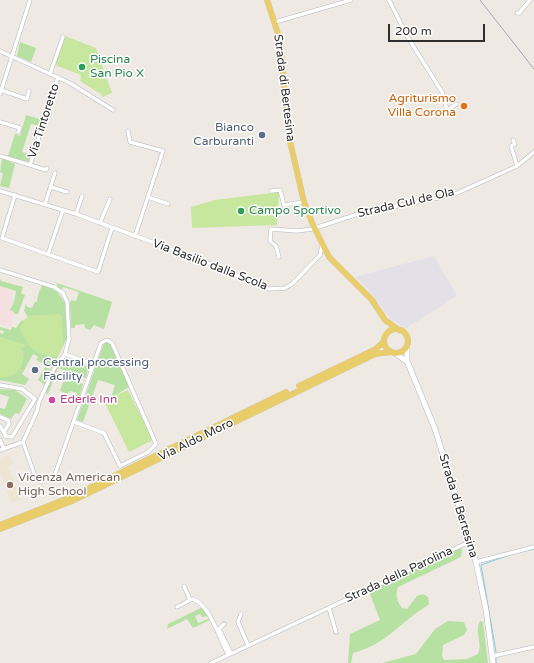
<!DOCTYPE html>
<style>
body{margin:0}
#map{position:relative;width:534px;height:663px;overflow:hidden;background:#eee9e2;font-family:"Varela Round",sans-serif}
canvas{display:block}
.scale{position:absolute;left:388px;top:24px;width:97px;height:18px;box-sizing:border-box;border:2px solid #2e2e2e;border-top:0;padding-left:5px;font-size:12px;line-height:14px;white-space:nowrap;color:#2e2e2e;-webkit-text-stroke:3px #fff;paint-order:stroke}
</style>
<div id="map">
<canvas width="534" height="663"></canvas>
<div class="scale">200 m</div>
</div>
<script>
const c = document.querySelector('canvas').getContext('2d');
c.lineJoin = 'round';
function fillPath(path, color) { c.fillStyle = color; c.fill(path, 'evenodd'); }
function trace(path, color, width, dash) { c.strokeStyle = color; c.lineWidth = width; c.lineCap = dash ? 'butt' : 'round'; c.setLineDash(dash || []); c.stroke(path); }
function write(font, color, halo, rows, align = 'center') {
  c.font = font + ' "Varela Round",sans-serif'; c.lineWidth = 3; c.setLineDash([]); c.textBaseline = 'middle'; c.strokeStyle = halo; c.fillStyle = color; for (const [text, x, y, turn = 0] of rows) {
    c.save(); c.translate(x, y); c.rotate((+turn || 0) * Math.PI / 180); c.textAlign = isNaN(turn) ? turn : align; if (halo) c.strokeText(text, 0, 0); c.fillText(text, 0, 0); c.restore();
  }
}
const industrial = new Path2D(`
 M434,256L457,296L406,328L391,319L366,287L355,277Z`);
const education = new Path2D(`
 M10,455L13,464L8,466L20,499L11,503L0,471V458Z`);
const medical = new Path2D(`
 M0,286L13,290L11,299L14,301L15,311L14,318H12V327L0,324Z`);
const green = new Path2D(`
 M20,42L36,48L31,62L17,56Z
 M26,115L43,120L41,126L31,124L22,152L31,155L29,162L8,156L15,134L20,136Z
 M2,158L15,164L9,188L0,186L3,173L0,172Z
 M0,279L1,281L23,287L21,293L25,295L18,314H14V312L10,310L14,302L16,291L0,286Z
 M57,283L112,302L104,329L94,325L90,330L85,328L84,324L75,325V328H71L70,303L71,300L76,301L79,292L63,287L61,290L56,284Z
 M42,285L56,290L65,303L67,338L52,368L36,360L38,357L33,354L22,374L29,379L25,385L0,380V333L3,334L4,331L0,330V327L11,330L12,327L16,328L22,320L23,321L28,317L24,311L26,304L27,307L32,308L35,302H37L38,295Z
 M107,342L110,343L129,387L111,398L115,385L98,380L83,422L77,420L104,343Z
 M67,359L84,364L88,368L86,378L58,368L48,394L42,392L45,385L38,380L45,367L55,371L61,362Z
 M65,377L83,384L79,398L75,397L77,393L70,391L68,394L60,391Z
 M0,389L15,390L27,399L19,414L15,413L11,419L0,414V408L5,409L9,397L0,394Z
 M460,546L462,550L461,557L398,587C395,596 397,601 402,608L407,609L417,596L423,594L428,597L429,604C423,609 417,612 411,617C393,632 377,647 353,653L351,663H348L350,634L380,620L368,589Z
 M203,607L209,616L202,617L200,614L195,616L198,623L208,619L210,620L193,628L187,619L167,629L168,624Z
 M448,621L464,622L467,630L464,635L443,645L442,656L444,660L467,659L478,654C483,643 474,632 480,621L483,622L488,663H382L416,654L435,629Z`);
const pitch = new Path2D(`
 M65,36L96,48L112,93L102,97L101,94L80,81L81,75L55,65Z
 M279,192L277,225L192,228L191,207L215,200Z
 M59,314L62,316L63,345L57,356C37,358 24,344 20,326L29,316Z
 M0,337L26,345L25,348L21,347C29,362 17,380 0,377Z
 M128,390L153,440L129,452L104,401Z`);
const stream = new Path2D(`
 M521,552L534,549
 M496,652L481,565L512,554
 M496,663V659`);
const street = new Path2D(`
 M389,0L407,36L442,92L447,110L457,104
 M517,13H519L530,0
 M275,22L351,0
 M0,51L70,83L113,110
 M50,74L63,37
 M1,90L27,99L29,91
 M0,94L30,0
 M0,122L20,128L18,132
 M128,131L130,142L163,151L135,236
 M513,140L515,144L511,146L517,166
 M0,156L30,165L58,77
 M30,165L46,170L47,168
 M51,187L67,192
 M0,191L76,214L206,262L269,289L285,288L292,284L320,255L322,246
 M271,191L280,190L284,205L304,202
 M15,195L2,238L98,272L112,228
 M148,197L168,204
 M45,204L55,173
 M76,214L82,196
 M100,223L110,199
 M48,254L63,210
 M279,257L276,246L270,241L271,229L297,231L312,229L361,213L453,195L517,166L534,152
 M0,270L54,287L63,293L67,302L69,339L65,354L54,369L39,402L37,411L23,442L36,479L40,482L54,477L101,343L107,340L112,343L156,444L148,452L120,466L104,433L74,422
 M65,354L94,365
 M0,385L22,389L35,399L12,437L5,436
 M0,417L8,420L9,424L5,430V436
 M0,426L5,435
 M0,440L4,449
 M0,450L23,442
 M476,562L534,547
 M184,586L190,600L193,599C211,606 219,639 228,654
 M177,607L190,600
 M329,608L336,632
 M241,614L238,622L248,645
 M224,624L219,629L231,653
 M493,656L534,647
 M211,663L469,542`);
const secondary = new Path2D(`
 M407,346V361L435,429L476,562L486,610L493,663
 M395,353L406,361`);
const primary = new Path2D(`
 M267,0L280,40L289,137L304,202L313,225L329,257L372,300L385,320L399,330
 M384 341a12 12 0 1 1 24 0a12 12 0 1 1-24 0Z
 M299,386L376,349L384,341
 M0,525L71,497L286,392
 M0,529L72,501L375,354L391,352`);
const rail = new Path2D(`
 M480,0L534,69`);
const markers = [
 [82,67,4,"#2e9e5b"],
 [464,106,4,"#e8710a"],
 [262,135,4,"#5c6f8a"],
 [241,211,4,"#2e9e5b"],
 [35,370,4,"#5c6f8a"],
 [52,400,4,"#d1479c"],
 [10,485,4,"#8d6e63"]
];
const leisureNames = [
 ["Piscina",90,60],
 ["San Pio X",90,74],
 ["Campo Sportivo",249,211]
];
const streetNames = [
 ["Strada di Bertesina",284,88,83],
 ["Via Tintoretto",44,121,-72],
 ["Strada Cul de Ola",406,203,-13],
 ["Via Basilio dalla Scola",210,265,21],
 ["Via Aldo Moro",196,440,-26],
 ["Strada di Bertesina",458,506,73],
 ["Strada della Parolina",399,575,-25]
];
const foodNames = [
 ["Agriturismo",456,99],
 ["Villa Corona",456,113]
];
const serviceNames = [
 ["Bianco",254,128],
 ["Carburanti",254,142],
 ["Central processing",43,363,"left"],
 ["Facility",43,377,"left"]
];
const hotelNames = [
 ["Ederle Inn",60,400]
];
const educationNames = [
 ["Vicenza American",18,478],
 ["High School",18,492]
];
fillPath(industrial, '#e3e1e7');
fillPath(education, '#eee5d3');
fillPath(medical, '#f4e0e1');
fillPath(green, '#b7e1a2');
fillPath(pitch, '#c8e79e');
trace(stream, '#7ccbe9', 1);
trace(street, '#b5b7c0', 4.5);
trace(secondary, '#b5b7c0', 6);
trace(primary, '#c9c9c9', 6);
trace(street, '#fff', 3.5);
trace(secondary, '#fff', 5);
trace(primary, '#eacd6b', 5.5);
trace(rail, '#a4a7b7', 1);
for (const [x, y, r, color] of markers) { const dot = new Path2D(); dot.arc(x, y, r, 0, 2 * Math.PI); c.fillStyle = color; c.fill(dot); trace(dot, '#fff', 1.5); }
write('12px', '#27864d', '#fff', leisureNames, 'left');
write('12px', '#2e2e2e', '#fff', streetNames);
write('12px', '#c56008', '#fff', foodNames, 'right');
write('12px', '#4e5e75', '#fff', serviceNames, 'right');
write('12px', '#b23c85', '#fff', hotelNames, 'left');
write('12px', '#785e54', '#fff', educationNames, 'left');
</script>
